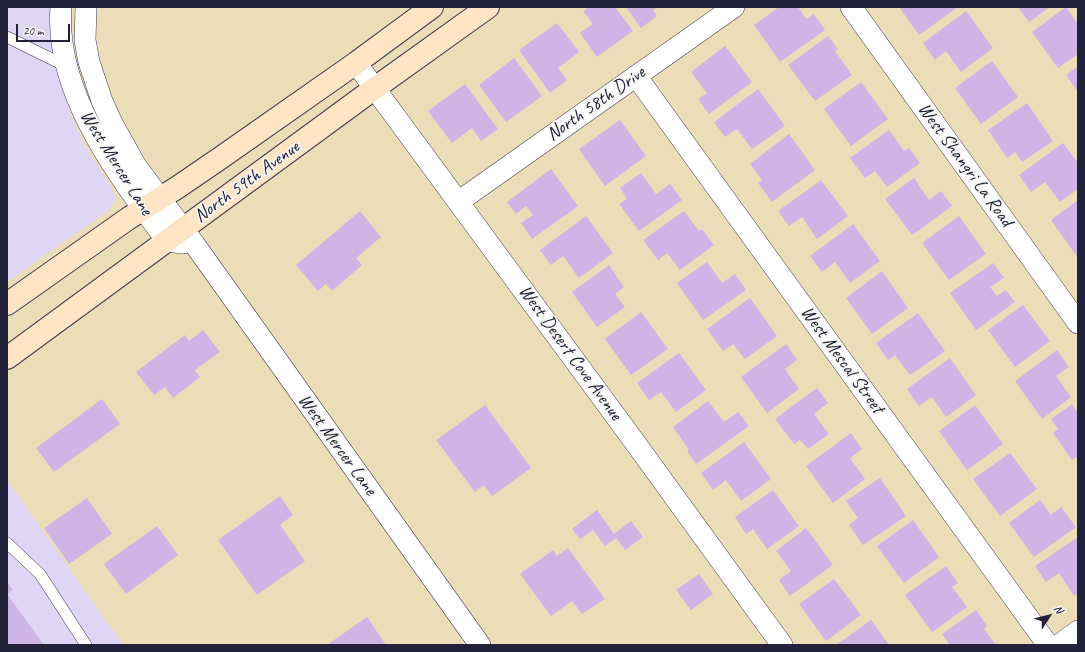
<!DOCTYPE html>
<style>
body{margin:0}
#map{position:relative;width:1085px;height:652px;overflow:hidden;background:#ecddb9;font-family:Caveat,sans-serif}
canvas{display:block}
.frame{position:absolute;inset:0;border:8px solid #22223b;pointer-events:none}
.north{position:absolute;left:1029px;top:596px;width:40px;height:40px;-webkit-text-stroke:3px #f6f6f2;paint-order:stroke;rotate:54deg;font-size:11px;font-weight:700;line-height:16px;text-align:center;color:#22223b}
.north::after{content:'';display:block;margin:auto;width:14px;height:18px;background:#22223b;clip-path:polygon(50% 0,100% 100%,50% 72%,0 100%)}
.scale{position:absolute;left:16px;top:24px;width:54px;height:18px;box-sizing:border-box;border:2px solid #22223b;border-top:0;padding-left:5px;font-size:12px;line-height:14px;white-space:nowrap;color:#22223b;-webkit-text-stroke:3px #f6f6f2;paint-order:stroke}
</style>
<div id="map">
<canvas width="1085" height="652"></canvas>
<div class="frame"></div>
<div class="north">N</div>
<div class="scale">20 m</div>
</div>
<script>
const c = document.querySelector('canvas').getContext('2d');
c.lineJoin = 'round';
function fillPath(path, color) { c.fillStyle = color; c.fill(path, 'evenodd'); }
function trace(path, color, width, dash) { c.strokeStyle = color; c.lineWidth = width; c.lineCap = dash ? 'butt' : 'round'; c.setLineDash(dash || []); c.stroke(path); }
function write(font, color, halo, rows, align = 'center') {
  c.font = font + ' Caveat,sans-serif'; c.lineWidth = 3.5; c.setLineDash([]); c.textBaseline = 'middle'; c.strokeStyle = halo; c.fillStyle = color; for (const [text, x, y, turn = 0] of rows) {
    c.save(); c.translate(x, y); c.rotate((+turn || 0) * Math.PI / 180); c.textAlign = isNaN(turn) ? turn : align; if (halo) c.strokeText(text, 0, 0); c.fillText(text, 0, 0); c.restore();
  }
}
const built = new Path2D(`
 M7,7H52L53,47L67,105L84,145L111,186L116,198L109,210L7,282Z
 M7,480L123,645H7Z`);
const building = new Path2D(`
 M589,7H615L633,31L597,57L580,33L593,24L583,11Z
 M626,7H657L653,10L657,16L641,28Z
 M779,7H798L806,19L814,14L825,30L780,62L754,25Z
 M899,7H958L919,35Z
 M1018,7H1050L1029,22Z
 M1066,7L1078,24V54L1058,68L1032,32Z
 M966,11L993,48L961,72L946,51L935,60L923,43Z
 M557,23L579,52L558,68L567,80L550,93L519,50Z
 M828,36L838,49L835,51L852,75L815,101L788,65Z
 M725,46L752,82L709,114L698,99L707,93L691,72Z
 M514,58L542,96L506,122L479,85Z
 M992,61L1018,97L981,124L955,88Z
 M1078,66V92L1066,75Z
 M861,82L888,119L851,146L824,109Z
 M465,84L498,129L481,141L472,128L452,143L428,111Z
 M758,89L785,126L752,149L737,129L725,137L714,122Z
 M1027,103L1053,141L1022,162L1015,152L1007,158L988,130Z
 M620,120L646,156L605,186L579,149Z
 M889,130L904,151L909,148L920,163L887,187L875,171L865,178L850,158Z
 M789,134L815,170L772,202L758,183L762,180L750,164Z
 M1063,143L1078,163V189L1060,202L1045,182L1031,192L1019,175Z
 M551,169L578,206L532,239L521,223L533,215L526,206L516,214L507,202Z
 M641,173L656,194L670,184L682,200L639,231L619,204L627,199L620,188Z
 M914,178L929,200L941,191L952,206L912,235L885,199Z
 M821,180L848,216L817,239L802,217L789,226L778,211Z
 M1078,200V258L1051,220Z
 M360,211L381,237L356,258L362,265L332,291L326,284L318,291L296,265Z
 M684,211L699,231L702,229L714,245L680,270L667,253L658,260L643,240Z
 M586,216L613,253L579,278L563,256L551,265L540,250Z
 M959,216L986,254L949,280L922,243Z
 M853,224L880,261L850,283L835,262L822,272L810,256Z
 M707,262L722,283L735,274L746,290L703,320L677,283Z
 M993,263L1004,278L990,287L997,296L1006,290L1015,302L976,330L950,293Z
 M609,265L624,287L615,294L625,307L597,327L572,292Z
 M882,271L908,308L872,334L846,298Z
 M750,298L777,336L745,359L733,344L723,351L707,329Z
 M1023,305L1050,341L1015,367L988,330Z
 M641,312L668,349L631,375L605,339Z
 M918,313L945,351L910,375L895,355L888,360L876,343Z
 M203,330L220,352L195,370L200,377L173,398L165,387L154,395L136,372L185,335L189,341Z
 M786,344L797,360L785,369L799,389L767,413L741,377Z
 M1057,350L1069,367L1056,376L1071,397L1042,419L1015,381Z
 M679,353L706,390L676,412L661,392L649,400L637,383Z
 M950,358L976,395L946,417L932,397L919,406L907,389Z
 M817,388L828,403L814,414L829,434L808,449L800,440L794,444L775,419Z
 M102,399L120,424L54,472L36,448Z
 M708,401L724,422L738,412L749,426L696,464L687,451L689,450L673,427Z
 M1072,404L1078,413V456L1072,460L1053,433L1058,429L1051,419Z
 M485,405L531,468L492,496L484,485L475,492L436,440Z
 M975,405L1003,444L967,470L939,431Z
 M851,433L862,449L850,458L865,479L833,503L806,466Z
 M744,442L771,479L741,501L726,480L713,490L701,473Z
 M1010,453L1037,489L1000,516L973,479Z
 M880,478L906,516L863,545L849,525L858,518L846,501Z
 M773,490L799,526L767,549L753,529L746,534L735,517Z
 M280,496L293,515L280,525L305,561L257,595L218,540Z
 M87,498L112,534L69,564L44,528Z
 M1040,500L1051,515L1061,507L1076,527L1034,557L1009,523Z
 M597,510L614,534L631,521L643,537L625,550L616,538L605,546L593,530L580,539L572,529Z
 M913,520L939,557L904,583L877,546Z
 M157,526L178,555L126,594L104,564Z
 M806,528L833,565L790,596L779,580L791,571L776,551Z
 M1078,537V594L1074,596L1059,573L1046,582L1035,566Z
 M568,548L605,599L582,614L572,601L551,616L520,574L553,550L557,556Z
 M946,566L958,583L952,587L967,607L932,632L905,595Z
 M699,574L713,594L691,610L676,590Z
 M834,579L861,615L826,641L799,604Z
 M7,582L13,590L7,594L44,645H7Z
 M976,610L987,626L984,629L996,645H950L942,634Z
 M367,617L386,645H327Z
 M871,620L889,645H836Z`);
const lane = new Path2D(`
 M7,37L66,66
 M7,543L40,574L86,645`);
const street = new Path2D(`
 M61,7C54,93 118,175 167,241L183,243
 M86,7L85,40L89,62L102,101L112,123L136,166L195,245L480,645
 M851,7L1078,323
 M356,63L631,437L782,645
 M636,76L1048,645
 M458,202L734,7
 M1059,645L1078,631`);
const secondary = new Path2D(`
 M7,304L129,218L178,187L219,159L356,63L432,7
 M7,358L375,88L488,7`);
const streetNames = [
 ["North 58th Drive",596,104,-35],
 ["West Mercer Lane",116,163,58],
 ["West Shangri La Road",965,165,54],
 ["North 59th Avenue",247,182,-36],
 ["West Desert Cove Avenue",570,353,54],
 ["West Mescal Street",842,360,54],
 ["West Mercer Lane",337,445,54]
];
fillPath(built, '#dfd5f5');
fillPath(building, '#cfb4e6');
trace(lane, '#403e4e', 12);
trace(street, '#403e4e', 22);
trace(secondary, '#403e4e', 24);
trace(lane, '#fff', 11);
trace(street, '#fff', 21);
trace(secondary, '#ffe4c6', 22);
write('19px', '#22223b', '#f6f6f2', streetNames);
</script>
